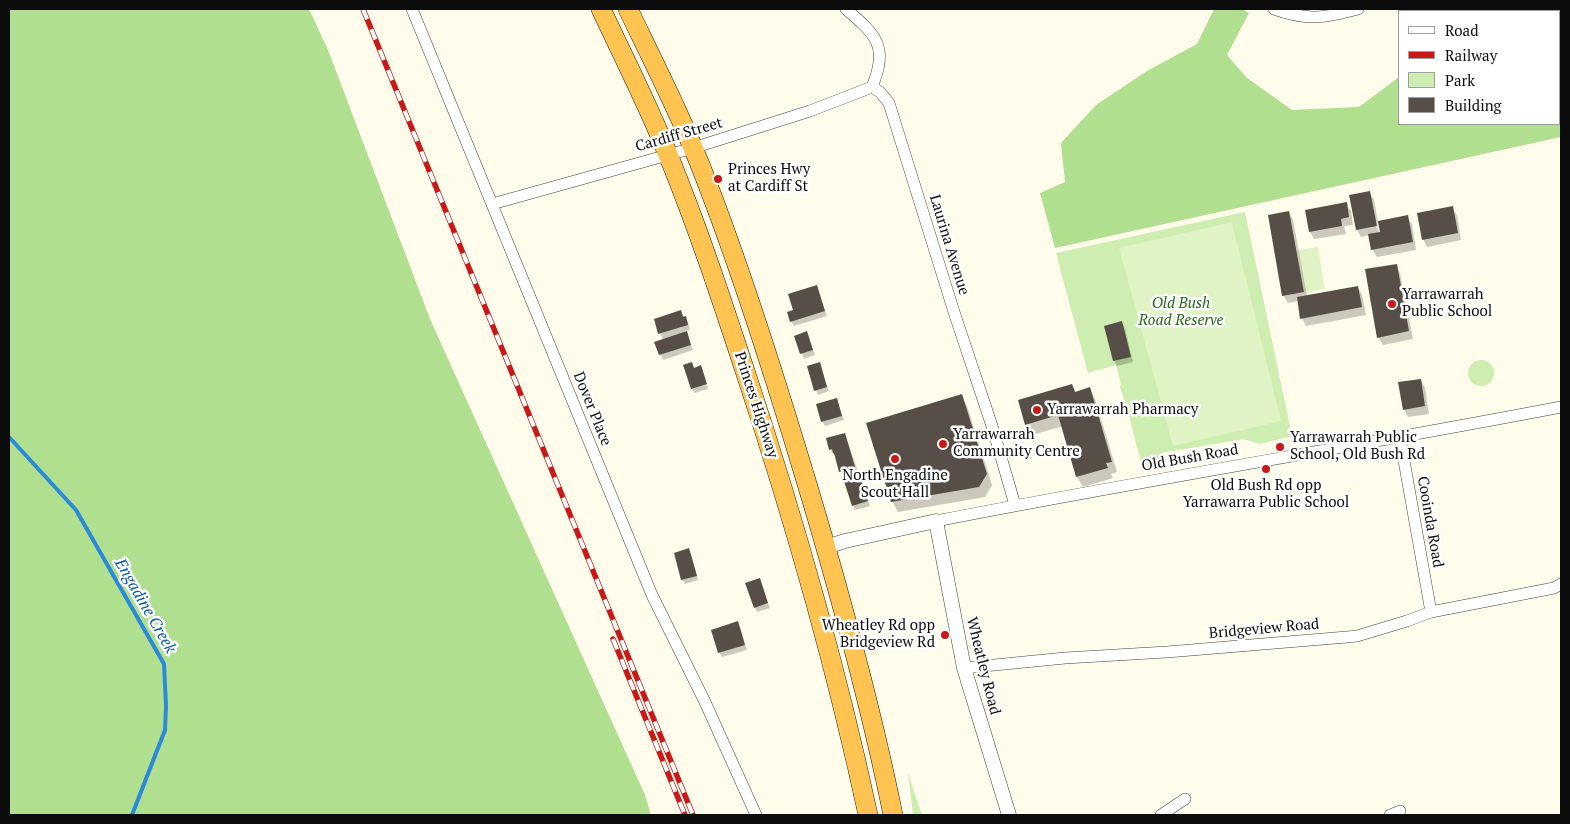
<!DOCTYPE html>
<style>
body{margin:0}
#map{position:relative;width:1570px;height:824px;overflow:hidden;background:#fffceb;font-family:"PT Serif",serif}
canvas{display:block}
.frame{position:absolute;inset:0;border:10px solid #0c0c0c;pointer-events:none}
.legend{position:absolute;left:1398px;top:10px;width:162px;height:115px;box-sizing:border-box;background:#fff;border:1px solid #9e9e9e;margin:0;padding:6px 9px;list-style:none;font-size:15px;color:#0c0c0c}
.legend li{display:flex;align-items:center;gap:10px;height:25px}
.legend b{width:25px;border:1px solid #9e9e9e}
</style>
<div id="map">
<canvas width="1570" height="824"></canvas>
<div class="frame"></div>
<ul class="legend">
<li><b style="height:6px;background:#fff"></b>Road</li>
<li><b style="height:6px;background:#c81918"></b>Railway</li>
<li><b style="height:14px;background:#cdedb1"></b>Park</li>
<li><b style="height:14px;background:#564e47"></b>Building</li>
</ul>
</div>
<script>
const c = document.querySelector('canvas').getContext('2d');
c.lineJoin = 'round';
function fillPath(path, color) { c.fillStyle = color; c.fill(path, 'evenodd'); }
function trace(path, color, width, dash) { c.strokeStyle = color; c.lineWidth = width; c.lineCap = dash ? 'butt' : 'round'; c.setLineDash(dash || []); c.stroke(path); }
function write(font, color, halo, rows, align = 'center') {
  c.font = font + ' "PT Serif",serif'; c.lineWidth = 5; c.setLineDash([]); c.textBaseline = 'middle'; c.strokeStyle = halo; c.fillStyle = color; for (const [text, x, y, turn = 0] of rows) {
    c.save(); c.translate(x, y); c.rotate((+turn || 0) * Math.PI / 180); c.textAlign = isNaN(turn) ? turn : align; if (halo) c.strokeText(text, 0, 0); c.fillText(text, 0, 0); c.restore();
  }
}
const green = new Path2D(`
 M1245,212L1292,436L1260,444L1244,439L1161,453L1156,466L1143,470L1127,408L1120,387L1121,384L1116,365L1088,373L1056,253Z
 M1468 373a13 13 0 1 1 26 0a13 13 0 1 1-26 0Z
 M908,773L922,815H913Z`);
const forest = new Path2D(`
 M9,9H309L328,50L430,319L645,795L651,815H9Z
 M1214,9H1242L1249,13L1227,55L1247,78L1292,110L1359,107L1399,77V124H1559V32H1561V137L1055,248L1040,193L1065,182L1061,143L1096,105L1147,71L1197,44Z`);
const pitch = new Path2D(`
 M1232,222L1281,421L1173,446L1119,248Z
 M1318,247L1325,289L1305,293L1298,250Z`);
const shadow = new Path2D(`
 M1369,192L1374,200L1378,222L1407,217L1412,224L1416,250L1377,257L1372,249L1370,235L1361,237L1357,230ZM1375,220L1381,230V235L1373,221Z
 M1346,204L1351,211L1353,225L1344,226L1346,234L1314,239L1310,232L1306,211Z
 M1452,208L1457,215L1461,240L1427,247L1423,239Z
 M1289,212L1293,220L1307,296L1358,287L1362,295L1366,315L1306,326L1302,318L1299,301L1288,303L1283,295Z
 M1396,265L1400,273L1413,339L1383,345L1378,337Z
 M816,286L827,316L794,326L791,321L794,311Z
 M681,312L688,322L690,330L685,331L693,350L663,360L656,342L663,340L655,319Z
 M1122,323L1125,328L1133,362L1117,366L1114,361L1106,327Z
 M807,333L815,355L804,359L795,336Z
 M819,364L829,391L818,395L816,390Z
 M700,367L708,389L694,393L692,388Z
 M1421,380L1425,388L1429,414L1408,417L1404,409Z
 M1072,385L1076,393L1090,389L1095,399L1117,472L1111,474L1113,478L1083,487L1077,477L1063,426L1032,435L1026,425L1019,401Z
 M961,396L967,406L992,485L985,497L898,512L892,501Z
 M836,399L844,420L825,426L822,421Z
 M845,434L870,506L855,510L834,454H833L830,449Z
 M689,550L691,554L698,580L685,584L682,579Z
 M759,579L770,608L757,612L755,607Z
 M740,627L747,650L722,657L719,652Z`);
const stream = new Path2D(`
 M9,437L76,510L164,664L166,706L165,730L132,815`);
const building = new Path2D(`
 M1370,191L1377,226L1356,230L1349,195Z
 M1347,202L1349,217L1341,219L1342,226L1309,232L1305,210Z
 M1453,206L1458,233L1422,240L1417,213Z
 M1289,211L1304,292L1282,296L1268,215Z
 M1408,215L1413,242L1371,250L1368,234L1380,232L1378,221Z
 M1397,264L1409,331L1377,338L1365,269Z
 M817,285L825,311L790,322L787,312L793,310L788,294Z
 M1358,286L1362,307L1300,319L1297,297Z
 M681,310L683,317L686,316L688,325L658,334L654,319Z
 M1122,321L1131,357L1113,361L1104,326Z
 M687,331L691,345L659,355L654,342Z
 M807,331L813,350L800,354L794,336Z
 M692,362L694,368L701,365L707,384L691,389L683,365Z
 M820,362L827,387L814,391L807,366Z
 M1421,379L1425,406L1403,410L1398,382Z
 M1072,384L1075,392L1090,387L1112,462L1106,463L1108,468L1076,477L1058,415L1025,425L1018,400Z
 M962,394L987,474L979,487L891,502L866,423Z
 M837,398L842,416L821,422L816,404Z
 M845,433L855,467L839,472L834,453H833L832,449L829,450L826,438Z
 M858,470L868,501L852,506L842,475Z
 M689,548L697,576L681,580L674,553Z
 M760,578L768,603L754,608L745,583Z
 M738,621L745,645L718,653L711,630Z`);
const minor = new Path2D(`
 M412,9L652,595L705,702L756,815
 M846,9C876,35 889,46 872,87L880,92L889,103L954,312L992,426L1015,505
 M1274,9C1307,21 1325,18 1358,9
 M492,204L693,148L810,111L872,87
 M1400,438L1431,612
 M936,521C1144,480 1353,447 1561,407
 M964,668L1065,658L1167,652L1347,637L1357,636L1407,621L1431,612L1554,588L1561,584
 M1161,815L1185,799
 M1390,815L1400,811`);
const tertiary = new Path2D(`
 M826,547L845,541L936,521L964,668L1009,815`);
const trunk = new Path2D(`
 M601,9C624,58 649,107 669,157C698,228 722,301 746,374C794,519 836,666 868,815
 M628,9C655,65 684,122 706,180C742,273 772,368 801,464C836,579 869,697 893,815`);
const rail = new Path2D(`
 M363,9L693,815
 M613,639L685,815`);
const markers = [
 [718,179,5,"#c81918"],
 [1392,304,5,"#c81918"],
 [1037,410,5,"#c81918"],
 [943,444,5,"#c81918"],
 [1280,447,5,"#c81918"],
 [895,459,5,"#c81918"],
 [1266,469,5,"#c81918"],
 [945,635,5,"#c81918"]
];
const streetNames = [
 ["Cardiff Street",679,135,-16],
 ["Laurina Avenue",949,245,73],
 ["Princes Highway",756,405,72],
 ["Dover Place",592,409,68],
 ["Old Bush Road",1190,458,-10],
 ["Cooinda Road",1430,522,80],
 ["Bridgeview Road",1264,629,-5],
 ["Wheatley Road",983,666,76]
];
const poiNames = [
 ["Princes Hwy",728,170],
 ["at Cardiff St",728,187],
 ["Yarrawarrah",1402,295],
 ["Public School",1402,312],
 ["Yarrawarrah Pharmacy",1047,410],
 ["Yarrawarrah",953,435],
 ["Community Centre",953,452],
 ["Yarrawarrah Public",1290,438],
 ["School, Old Bush Rd",1290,455],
 ["North Engadine",895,476,"center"],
 ["Scout Hall",895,493,"center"],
 ["Old Bush Rd opp",1266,486,"center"],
 ["Yarrawarra Public School",1266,503,"center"],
 ["Wheatley Rd opp",935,626,"right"],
 ["Bridgeview Rd",935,643,"right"]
];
const parkNames = [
 ["Old Bush",1181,304],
 ["Road Reserve",1181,321]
];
const waterNames = [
 ["Engadine Creek",145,606,60]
];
fillPath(green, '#cdedb1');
fillPath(forest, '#afdf8f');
fillPath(pitch, '#e0f3c4');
fillPath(shadow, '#0003');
trace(stream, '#2b8ad9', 4);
fillPath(building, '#564e47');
trace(minor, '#3f3f3f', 12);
trace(tertiary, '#3f3f3f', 15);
trace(trunk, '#1d1d1d', 20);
trace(minor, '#fff', 11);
trace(tertiary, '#fff', 14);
trace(trunk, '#ffc352', 19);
trace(rail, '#c81918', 5.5);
trace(rail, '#fff', 4, [11]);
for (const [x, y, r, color] of markers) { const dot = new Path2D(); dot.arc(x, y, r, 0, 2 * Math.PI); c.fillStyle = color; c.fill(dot); trace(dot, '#fff', 2); }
write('15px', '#0c0c0c', '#fff', streetNames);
write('15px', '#0c0c0c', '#fff', poiNames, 'left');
write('italic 15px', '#246917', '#fff', parkNames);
write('italic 16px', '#0b5ba8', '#fff', waterNames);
</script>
